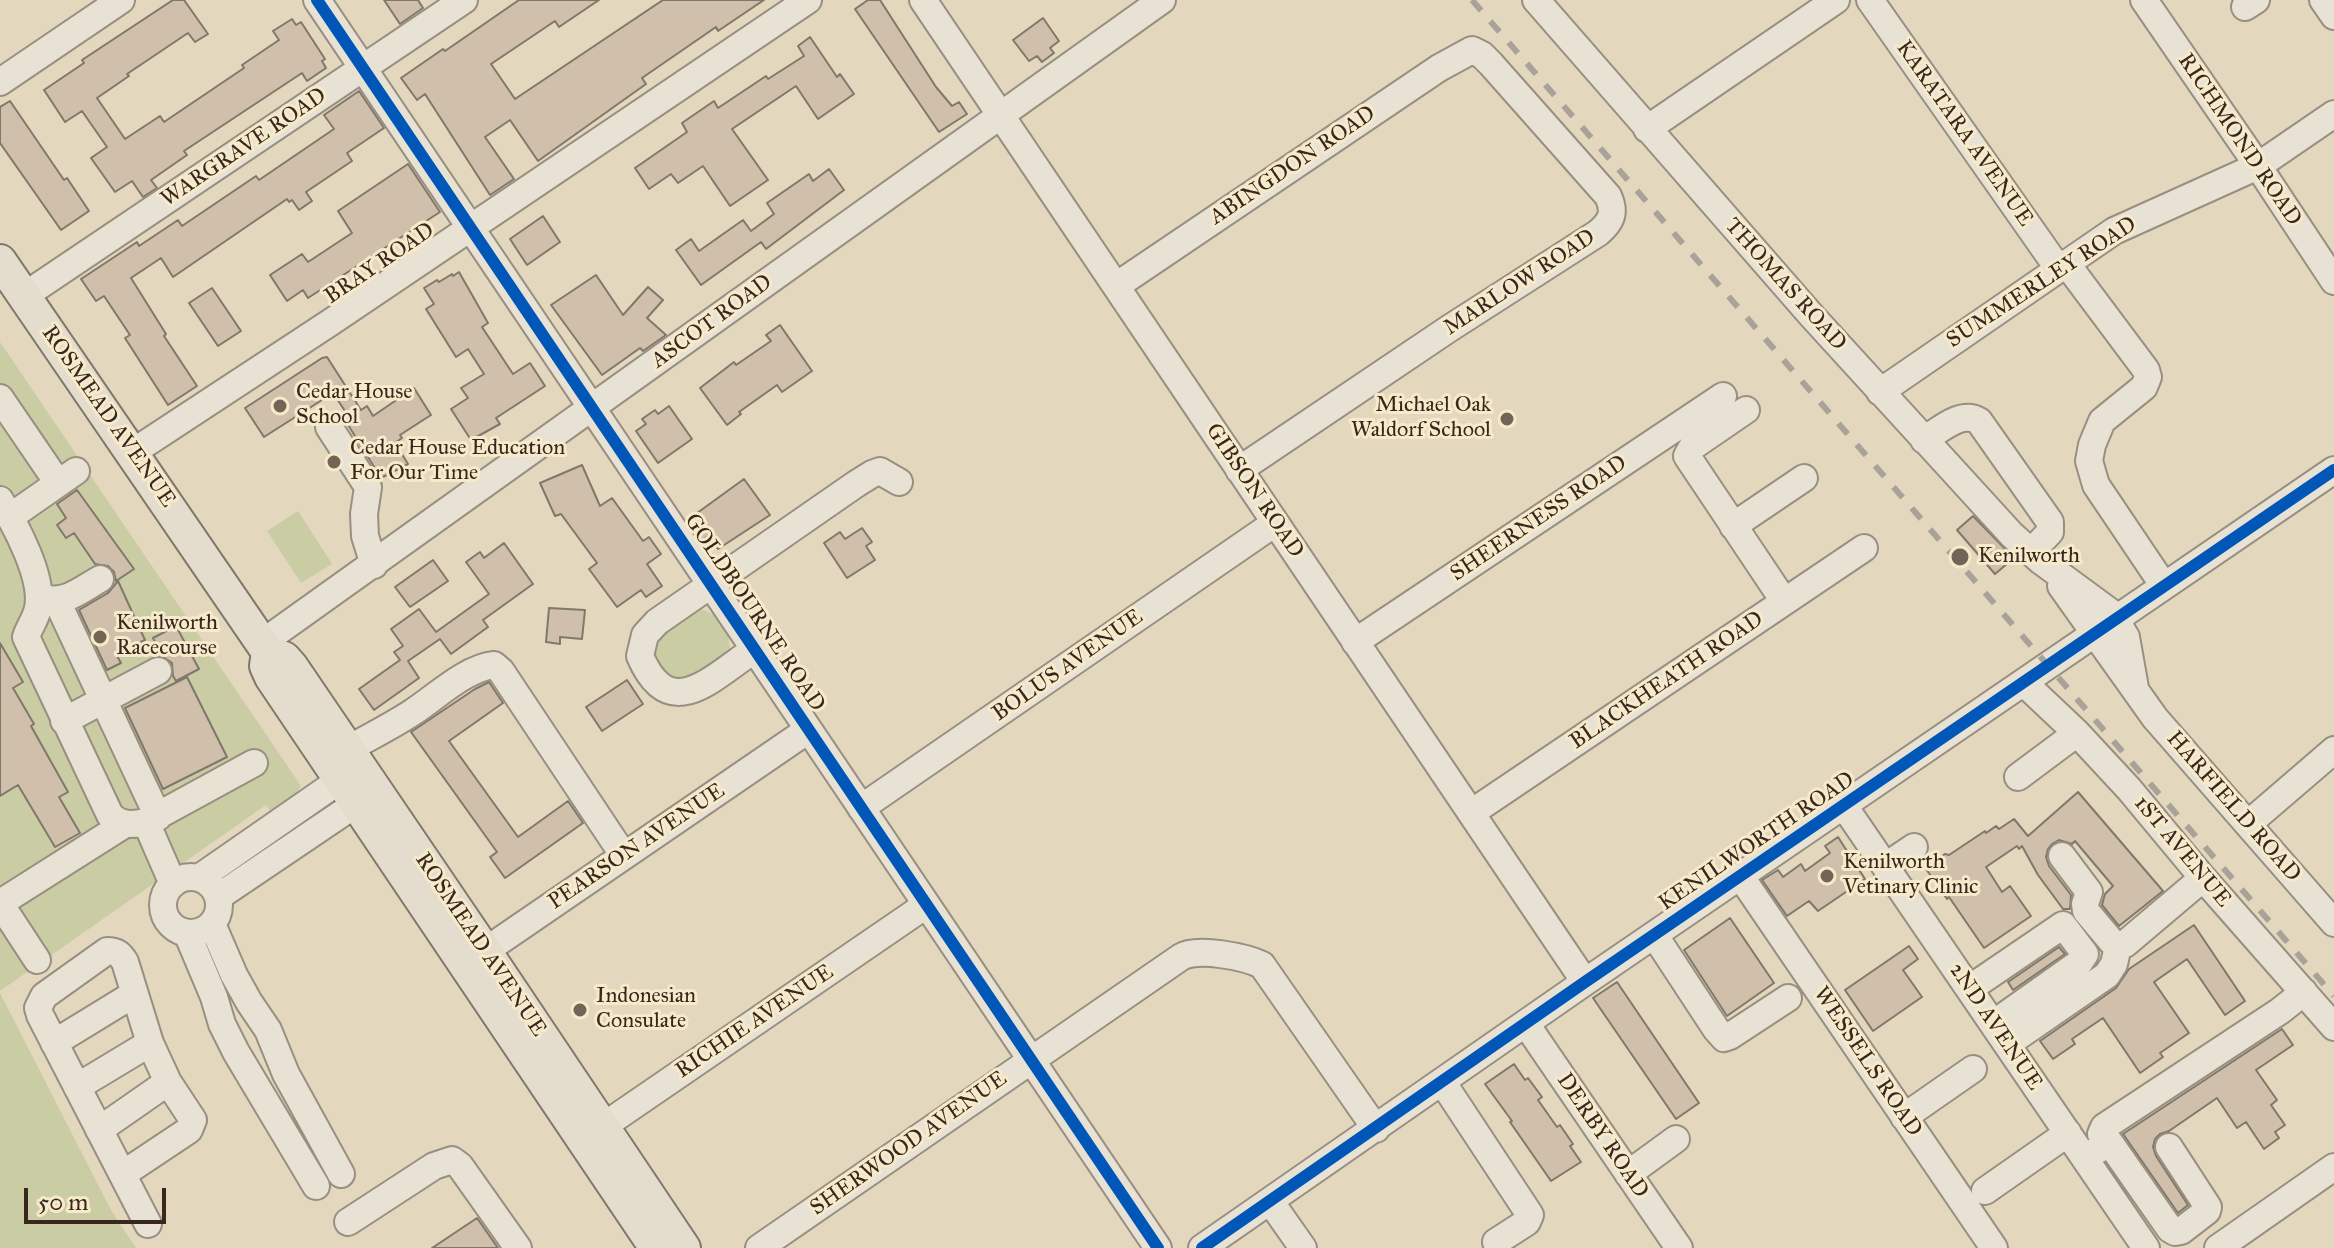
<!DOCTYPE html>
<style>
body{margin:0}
#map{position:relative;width:2334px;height:1248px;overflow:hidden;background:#e3d8be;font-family:"IM FELL Great Primer",serif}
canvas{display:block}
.scale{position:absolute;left:24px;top:1188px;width:142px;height:36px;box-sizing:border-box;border:4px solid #37271e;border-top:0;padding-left:10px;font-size:24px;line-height:28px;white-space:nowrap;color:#37271e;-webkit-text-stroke:6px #f7eacb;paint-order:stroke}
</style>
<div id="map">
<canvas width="2334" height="1248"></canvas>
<div class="scale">50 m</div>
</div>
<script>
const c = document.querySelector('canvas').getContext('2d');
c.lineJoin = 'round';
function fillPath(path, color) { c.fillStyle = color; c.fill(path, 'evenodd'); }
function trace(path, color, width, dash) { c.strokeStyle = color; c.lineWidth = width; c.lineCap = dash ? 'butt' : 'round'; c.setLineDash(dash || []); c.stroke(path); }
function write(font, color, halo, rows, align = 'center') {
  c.font = font + ' "IM FELL Great Primer",serif'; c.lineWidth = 6; c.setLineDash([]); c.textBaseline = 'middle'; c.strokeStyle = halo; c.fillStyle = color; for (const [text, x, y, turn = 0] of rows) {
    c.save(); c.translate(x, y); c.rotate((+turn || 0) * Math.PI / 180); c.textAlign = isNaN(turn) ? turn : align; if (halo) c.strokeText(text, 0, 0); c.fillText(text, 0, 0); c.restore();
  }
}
const green = new Path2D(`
 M0,342L301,786L293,798L271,812L266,805L0,991Z
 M298,511L332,564L301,583L267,531Z
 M701,609C724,617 729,628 730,652L683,683L666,677L651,655L654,640Z
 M0,993L111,1210L136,1248H0Z`);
const building = new Path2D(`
 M173,0H184L208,34L195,42L188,33L127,74L129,76L97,98L125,139L160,116L164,122L244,68L242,65L279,40L273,31L292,19L296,25L301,22L325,59L322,61L326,68L307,81L302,73L184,151L187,155L151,180L157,188L143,197L132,181L115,192L91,158L107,147L82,111L65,122L44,90L84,63L82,60Z
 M384,0H418L423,8L400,24Z
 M519,0H599L559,27L555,21L491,64L515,99L663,0H764L718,31L716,27L642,78L646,84L538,161L510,120L485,137L514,179L490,195L425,94L417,100L401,78L443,49L445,51Z
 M868,0H880L936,87L952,106L959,102L967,114L939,132L855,9Z
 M1043,18L1059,41L1050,48L1054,53L1042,62L1037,56L1029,61L1013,40Z
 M810,37L837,77L840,74L854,94L818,119L796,86L732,129L768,180L730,206L703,166L678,183L671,174L649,189L635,168L687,132L682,123L714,101L718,108L766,76L768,79L804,56L798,46Z
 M359,91L384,128L347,153L352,161L306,192L312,201L299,210L292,200L289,202L287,199L173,277L161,258L131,278L166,334L164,336L197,386L168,405L125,338L130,335L104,296L96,301L81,279L137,242L139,246L178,220L182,226L256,176L259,180L334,129L324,115Z
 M10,101L64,180L67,178L89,211L61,230L0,143V107Z
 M408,164L440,212L308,298L303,290L287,301L270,275L302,254L308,262L352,233L338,211Z
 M829,169L844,190L766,249L761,242L701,285L676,250L691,239L699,251L743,220L751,231L774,214L767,203L809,174L813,181Z
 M543,216L560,242L527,265L510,239Z
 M459,272L488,323L482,327L513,374L530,363L545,386L496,418L500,424L471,440L451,409L468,398L461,388L484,374L468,349L456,357L426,309L434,304L424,288L437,280L439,282L452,274L453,276Z
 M596,275L623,315L648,287L663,300L647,318L666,335L643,351L640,348L602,375L551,305Z
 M212,288L241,331L218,346L189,303Z
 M780,325L812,371L782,392L777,385L739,412L741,414L727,425L700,388L734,362L736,365L771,341L766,335Z
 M327,357L361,410L367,406L373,416L414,388L431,415L400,435L402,438L395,443L408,464L381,478L345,420L349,417L333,393L264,437L245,408L322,358Z
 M669,406L692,439L658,463L636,431L646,424L642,419L655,410L658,414Z
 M582,465L600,506L612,498L643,541L649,537L661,554L647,564L662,586L646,597L641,590L617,607L589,569L597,563L561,514L555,516L540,483Z
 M744,479L770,515L718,549L708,536L701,541L691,526L698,522L693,516Z
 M77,490L134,569L116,581L114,572L108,566L95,564L74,533L66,538L57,525L66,518L57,504Z
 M1973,516L2014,558L1995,574L1957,530Z
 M862,528L872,542L866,546L875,560L847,578L824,543L840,532L845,539Z
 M504,543L533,584L483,620L488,627L451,654L440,639L408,661L419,678L374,710L359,689L400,660L394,652L403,646L391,629L419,609L436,632L489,594L466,562L480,552L484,558Z
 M433,560L448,581L410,607L395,587Z
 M118,581L145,640L116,654L121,663L107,670L79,610L108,593Z
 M549,608L585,610L582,639L560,637V644L546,642Z
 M176,626L199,669L176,681L173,676L172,663L162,656L153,638Z
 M0,643L23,682L13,688L34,724L31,726L68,792L59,797L80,833L55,847L18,785L0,796Z
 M187,677L227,757L163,789L125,708Z
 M627,680L643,704L602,731L586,707Z
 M489,682L503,703L449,741L518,837L568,801L583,823L505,878L490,857L497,852L411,732L475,689Z
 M2078,792L2163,891L2119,926L2102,905L2105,894L2113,886L2075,841L2072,844L2059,840L2052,844L2048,849L2046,857L2049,866L2071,895L2070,909H2063L2038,875L2022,846L2019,849L2017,846L1986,867L2002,892L2010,886L2031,916L1984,948L1949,897L1947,899L1926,869L1927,866L1945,854L1949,855L1985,831L1986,833L1996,826L1999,829L2014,819L2028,836Z
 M1838,837L1865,879L1818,911L1809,901L1787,916L1762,880L1778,870L1783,877L1801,864L1805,871L1830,853L1825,846Z
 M1730,918L1774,983L1727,1016L1684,950Z
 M2194,925L2245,1001L2225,1015L2187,959L2154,982L2189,1033L2160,1053L2163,1057L2140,1073L2103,1018L2072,1039L2075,1044L2053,1059L2040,1041L2116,988L2129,969Z
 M1909,946L1918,959L1903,970L1922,997L1873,1031L1845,990Z
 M2059,947L2065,954L2013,990L2008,982Z
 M1617,982L1699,1103L1676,1119L1593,998Z
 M2282,1029L2293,1045L2256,1070L2277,1100L2271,1105L2285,1125L2275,1132L2279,1138L2264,1149L2246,1122L2237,1128L2217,1098L2169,1131L2160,1134L2155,1139L2153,1147L2156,1156L2188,1205L2178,1213L2123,1134Z
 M1514,1064L1525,1080L1528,1078L1542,1097L1538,1100L1557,1127L1560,1125L1573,1144L1570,1146L1581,1162L1551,1181L1510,1122L1512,1121L1485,1084Z
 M477,1218L498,1248H432Z`);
const minor = new Path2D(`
 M317,0L1158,1248
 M923,0L1585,982
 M1536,0L1811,315L2012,535L2041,561L2109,611L2116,620L2126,637L2135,688
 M1870,0L2058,268
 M2144,0L2258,166L2334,281
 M2323,0L2334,16
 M2245,7L2256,0
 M0,82L121,0
 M1647,129L1836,0
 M2066,263L2146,370L2148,377L2144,387L2102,421L2092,445L2089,461L2096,485L2164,586
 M1116,286L1439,68L1472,50L1482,55L1491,64L1608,196C1616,213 1611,222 1598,233L1450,328L1239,470
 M24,296L464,0
 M1880,392L2114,231L2258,166L2334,114
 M0,398L58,483
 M1746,410L1692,447L1687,456L1784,601
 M329,427L368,487L364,514L365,536L374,565
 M1924,440C1940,430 1961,410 1979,421L2050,522V532L2031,552
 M133,452L331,322L808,0
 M0,500C16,526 44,578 38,608C36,619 29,627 26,637L110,815C121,826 132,825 146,822L254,763
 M10,517L76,471
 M1733,526L1804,478
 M2061,586L2155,718L2334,923
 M42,597C63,606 82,589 100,579
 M57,601L158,817
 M1355,642L1723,396
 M262,643L1162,0
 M754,650C712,677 670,726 640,656L645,635L657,622L856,484L872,474L880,471L899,482
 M2024,683L2077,733L2129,789L2203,878L2334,1027
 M64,721L158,671
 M347,750C369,737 392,726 413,712C436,697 466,668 494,665L501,671L624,856
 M2018,777L2077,733
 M1844,806L2146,1248
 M861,808L1275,523
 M1471,813L1864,548
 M146,822L173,884
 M2248,824L2334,750
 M2062,856L2089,892L2085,904L2086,911L2112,942L2118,946
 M1886,866L1914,847
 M1741,877L1994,1248
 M163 905a28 28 0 1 1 56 0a28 28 0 1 1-56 0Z
 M199,878L356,769
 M218,897L372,793
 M212,924L234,975L249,1002L268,1030L286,1074L341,1174
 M187,933L214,997L222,1024L236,1052L316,1186
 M1655,936L1716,1029L1724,1038L1730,1036L1788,998
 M2118,946L2125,944L2203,878
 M37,960L5,911V900L125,824
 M469,962L808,730
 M1969,989L2063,925L2085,954L2079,963L1993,1024
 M1526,1024L1679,1248
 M54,1043L134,994
 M2007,1044L2107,975L2114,964L2118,946
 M1443,1083L1530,1215L1527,1222L1496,1242
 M77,1087L150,1043
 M1904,1117L1973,1069
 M99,1130L168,1082
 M586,1138L926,905
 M2107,1143L2101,1134L2104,1127L2280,1011L2304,992
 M2094,1152L2110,1143L2170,1229L2175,1232L2181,1231L2207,1211L2208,1207L2169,1147
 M123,1174L189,1130L193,1120L168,1082L150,1043L125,962C120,954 117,951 107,951L44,996L38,1008L40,1015L148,1224
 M1628,1174L1676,1139
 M1985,1191L2068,1133
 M1270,1201L1303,1248
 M348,1222L434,1166L452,1160L460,1166L518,1248
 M759,1248L1181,957C1197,947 1246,957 1262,965L1376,1129
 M1202,1248L1585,982L2334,470
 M2218,1248L2334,1167`);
const major = new Path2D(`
 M0,261L268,652L284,658L292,667L485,951L684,1248
 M268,652L266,666L271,677L656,1248`);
const rail = new Path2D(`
 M1472,0L2334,996`);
const cycleway = new Path2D(`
 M317,0L1158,1248
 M1202,1248L1585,982L2334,470`);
const markers = [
 [280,406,8,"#736556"],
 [1507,419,8,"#736556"],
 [334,462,8,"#736556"],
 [1960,557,10,"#736556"],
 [100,637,8,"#736556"],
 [1827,876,8,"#736556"],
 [580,1010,8,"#736556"]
];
const streetNames = [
 ["KARATARA AVENUE",1964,134,55],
 ["RICHMOND ROAD",2239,140,56],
 ["WARGRAVE ROAD",244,148,-34],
 ["ABINGDON ROAD",1293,166,-34],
 ["BRAY ROAD",380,264,-34],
 ["MARLOW ROAD",1520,283,-33],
 ["SUMMERLEY ROAD",2042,283,-33],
 ["THOMAS ROAD",1785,285,48],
 ["ASCOT ROAD",712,322,-36],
 ["ROSMEAD AVENUE",108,417,55],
 ["GIBSON ROAD",1254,491,56],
 ["SHEERNESS ROAD",1539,519,-34],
 ["GOLDBOURNE ROAD",754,613,56],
 ["BOLUS AVENUE",1068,666,-35],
 ["BLACKHEATH ROAD",1667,681,-34],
 ["HARFIELD ROAD",2233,807,49],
 ["KENILWORTH ROAD",1757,842,-34],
 ["PEARSON AVENUE",637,847,-34],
 ["1ST AVENUE",2182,852,50],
 ["ROSMEAD AVENUE",480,945,56],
 ["RICHIE AVENUE",755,1022,-34],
 ["2ND AVENUE",1995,1027,56],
 ["WESSELS ROAD",1867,1062,56],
 ["DERBY ROAD",1602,1136,56],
 ["SHERWOOD AVENUE",909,1144,-35]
];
const poiNames = [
 ["Cedar House",296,393],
 ["School",296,418],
 ["Michael Oak",1491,406,"right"],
 ["Waldorf School",1491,431,"right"],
 ["Cedar House Education",350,449],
 ["For Our Time",350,474],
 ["Kenilworth",1978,557],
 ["Kenilworth",116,624],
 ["Racecourse",116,649],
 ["Kenilworth",1843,863],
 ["Vetinary Clinic",1843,888],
 ["Indonesian",596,997],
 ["Consulate",596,1022]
];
fillPath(green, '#cacca4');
fillPath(building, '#cfbfab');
trace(building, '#80786a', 2);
trace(minor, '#988f80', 30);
trace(major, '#80786a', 36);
trace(minor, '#e8e2d5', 26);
trace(major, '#e4ddce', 32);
trace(rail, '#a8a299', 6, [14, 14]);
trace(cycleway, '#0057b8', 12);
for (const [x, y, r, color] of markers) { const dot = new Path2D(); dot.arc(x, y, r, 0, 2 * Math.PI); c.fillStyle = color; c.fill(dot); trace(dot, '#f7eacb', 3); }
write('22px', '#37271e', '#f7eacb', streetNames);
write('22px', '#37271e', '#f7eacb', poiNames, 'left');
</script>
